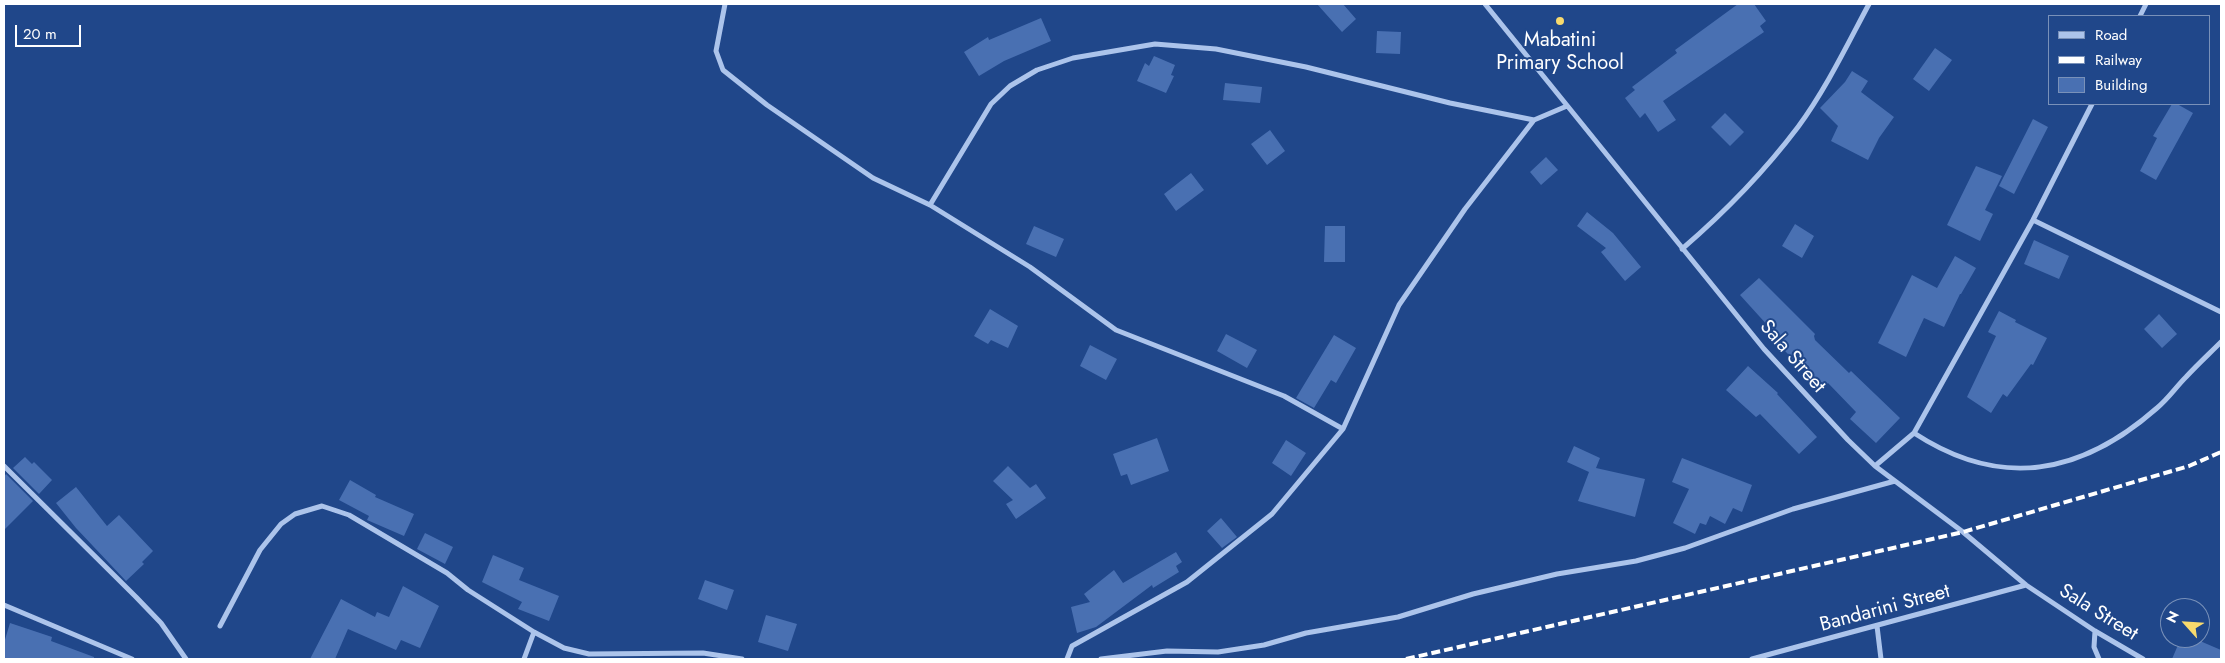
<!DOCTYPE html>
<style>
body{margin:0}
#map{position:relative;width:2225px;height:663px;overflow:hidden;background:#20478a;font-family:Jost,sans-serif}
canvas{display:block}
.frame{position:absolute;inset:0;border:5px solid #fff;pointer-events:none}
.legend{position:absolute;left:2048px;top:15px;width:162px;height:90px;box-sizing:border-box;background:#20478a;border:1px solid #7991b9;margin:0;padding:6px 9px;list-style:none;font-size:15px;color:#fff}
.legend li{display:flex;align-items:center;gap:10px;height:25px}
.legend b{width:25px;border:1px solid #7991b9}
.north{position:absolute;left:2160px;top:598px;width:50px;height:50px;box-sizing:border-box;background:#20478a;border:1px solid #7991b9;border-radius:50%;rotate:296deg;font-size:14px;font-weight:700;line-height:20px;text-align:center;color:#fff}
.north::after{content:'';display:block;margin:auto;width:18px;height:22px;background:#f8da6d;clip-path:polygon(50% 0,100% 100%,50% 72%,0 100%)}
.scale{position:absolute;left:15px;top:25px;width:66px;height:22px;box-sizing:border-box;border:2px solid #fff;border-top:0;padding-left:6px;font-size:15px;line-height:18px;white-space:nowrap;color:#fff;-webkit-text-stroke:4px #20478a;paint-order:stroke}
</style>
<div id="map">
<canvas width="2225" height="663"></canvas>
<div class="frame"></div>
<ul class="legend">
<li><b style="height:6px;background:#acc4eb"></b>Road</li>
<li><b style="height:6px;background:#fff"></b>Railway</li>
<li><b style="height:14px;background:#4970b2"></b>Building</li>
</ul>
<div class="north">N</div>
<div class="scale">20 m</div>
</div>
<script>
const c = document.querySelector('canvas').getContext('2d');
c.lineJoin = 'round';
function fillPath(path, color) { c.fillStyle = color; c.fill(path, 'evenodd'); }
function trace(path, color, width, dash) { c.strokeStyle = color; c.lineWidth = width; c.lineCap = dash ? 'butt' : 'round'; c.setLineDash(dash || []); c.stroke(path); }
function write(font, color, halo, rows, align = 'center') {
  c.font = font + ' Jost,sans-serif'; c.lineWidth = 4; c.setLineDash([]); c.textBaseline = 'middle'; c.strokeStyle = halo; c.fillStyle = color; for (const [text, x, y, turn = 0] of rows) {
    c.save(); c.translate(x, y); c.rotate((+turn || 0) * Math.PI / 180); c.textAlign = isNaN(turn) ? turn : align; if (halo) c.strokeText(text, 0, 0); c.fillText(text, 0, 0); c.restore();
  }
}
const building = new Path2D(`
 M1317,4H1343L1356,19L1342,32Z
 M1738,4H1754L1766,21L1760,26L1764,32L1663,101L1676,120L1658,132L1645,113L1640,118L1625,98L1635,90L1632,87L1677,53L1675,50Z
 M1041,18L1051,41L1004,61L979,76L964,52L988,37L989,40Z
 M1377,31L1401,32L1400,54L1376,53Z
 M1935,48L1952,60L1929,91L1913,79Z
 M1154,56L1175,65L1171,75L1174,76L1166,93L1137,81L1145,63L1149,66Z
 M1852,71L1868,81L1861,92L1894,117L1879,138L1868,160L1831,141L1838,126L1820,108L1845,82Z
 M1225,83L1262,87L1260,103L1223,100Z
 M2172,104H2177L2193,113L2156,180L2140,171L2157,138L2153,136Z
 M1725,113L1744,132L1730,146L1711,127Z
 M2033,119L2048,127L2014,194L1999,186Z
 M1270,130L1285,151L1267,165L1251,144Z
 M1546,157L1558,170L1541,185L1530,172Z
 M1976,166L2002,176L1985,210L1993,214L1980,241L1947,225Z
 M1191,173L1204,190L1176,211L1164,194Z
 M1587,212L1613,233L1641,267L1625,281L1601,252L1606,248L1577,226Z
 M1795,224L1814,236L1802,258L1782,246Z
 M1034,226L1064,239L1056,257L1026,244Z
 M1325,226H1345V262H1324Z
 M2034,240L2069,256L2059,279L2024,264Z
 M1955,256L1976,268L1961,294H1960L1944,327L1924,318L1906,357L1878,343L1912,275L1937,288Z
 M1759,278L1815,334L1814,336L1815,340L1849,373L1851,371L1900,418L1876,443L1850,419L1856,412L1828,383L1823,389L1765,331L1769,327L1740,295Z
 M990,309L1018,326L1008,348L991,340L988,344L974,336Z
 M1999,311L2016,320L2015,322L2047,338L2033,365L2031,364L2007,397L2003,394L1991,413L1967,397L1996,336L1988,332Z
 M2159,314L2177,334L2162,348L2144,329Z
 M1226,334L1257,350L1247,368L1217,351Z
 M1334,335L1356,348L1336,383L1331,380L1314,408L1296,398Z
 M1090,345L1117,359L1106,380L1080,366Z
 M1748,366L1778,393L1777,394L1817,437L1799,454L1760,414L1756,417L1726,390Z
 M1157,438L1169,471L1131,485L1127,474L1121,476L1113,454Z
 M1286,440L1306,453L1291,476L1272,463Z
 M1574,446L1600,458L1596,468L1645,479L1635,517L1578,501L1589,472L1567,462Z
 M25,457L32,464L34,462L52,480L39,494L13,468Z
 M1682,458L1752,485L1742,512L1733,508L1725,524L1710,516L1706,525L1700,523L1695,534L1673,523L1689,489L1672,482Z
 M1008,466L1030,488L1036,484L1046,498L1016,519L1006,504L1013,500L993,481Z
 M6,474L33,501L4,530V477Z
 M350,480L376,495L375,497L414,514L404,536L367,520L369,516L339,500Z
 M76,487L107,526L119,515L153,551L142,562L144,564L126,581L76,528L56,503Z
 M1221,518L1237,537L1222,548L1207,531Z
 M425,533L453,547L445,564L417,549Z
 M1176,552L1182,562L1176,566L1179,572L1153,588L1152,585L1096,627L1077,633L1071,607L1090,602L1084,594L1114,570L1123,583Z
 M493,555L524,568L519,580L559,596L549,621L518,609L522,602L482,582Z
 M705,580L734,590L727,610L698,599Z
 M403,586L439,606L420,648L401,640L396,650L348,629L335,659H310L341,599L375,617L377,612L389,617Z
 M766,615L797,624L788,651L758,642Z
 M10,623L52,637L51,641L94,657V659H4V643Z
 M2181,638H2193L2221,650V659H2172Z`);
const minor = new Path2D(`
 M725,4L716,51L723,70L767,105L873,178L930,205L1030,267L1116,330L1284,396L1343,429
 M1485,4L1764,349L1848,440L1875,466L1963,532L2026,585L2095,631L2143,659
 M2140,16L2146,4
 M930,205L991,104L1010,86L1037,70L1073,58L1155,44L1216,49L1306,67L1450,103L1534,120
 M2033,220L2221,312
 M1682,249C1725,212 1764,172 1798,127C1826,89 1847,45 1869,4
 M1914,433C2001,490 2081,475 2157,408C2168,399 2176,387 2186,377C2197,365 2209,354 2221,342
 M4,466L136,597L161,623L186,659
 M1875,466L1914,433L2033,220L2092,104
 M4,605L132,659
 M220,626L260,550L281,524L295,514L322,506L349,515L447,573L468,590L534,632L564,648L589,654L703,653L742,659
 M1877,626L1881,659
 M2095,631L2094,647L2099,659
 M524,659L534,632
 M1067,659L1072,646L1187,582L1272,514L1343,429L1399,305L1465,209L1534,120L1567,106
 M1101,659L1167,651L1218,652L1264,645L1306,633L1398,617L1473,594L1557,574L1636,561L1685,548L1793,509L1895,481
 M1752,659L2026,585`);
const rail = new Path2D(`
 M1406,659L1963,532L2189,466L2221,452`);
const markers = [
 [1560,21,5,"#f8da6d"]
];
const poiNames = [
 ["Mabatini",1560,41],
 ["Primary School",1560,64]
];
const streetNames = [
 ["Sala Street",1792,357,49],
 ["Bandarini Street",1885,609,-15],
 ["Sala Street",2098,613,32]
];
fillPath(building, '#4970b2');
trace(minor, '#acc4eb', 5);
trace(rail, '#fff', 4, [9, 4]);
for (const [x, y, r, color] of markers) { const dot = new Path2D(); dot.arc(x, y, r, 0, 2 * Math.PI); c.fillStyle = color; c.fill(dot); trace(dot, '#20478a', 2); }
write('20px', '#fff', '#20478a', poiNames);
write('20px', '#fff', '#20478a', streetNames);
</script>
